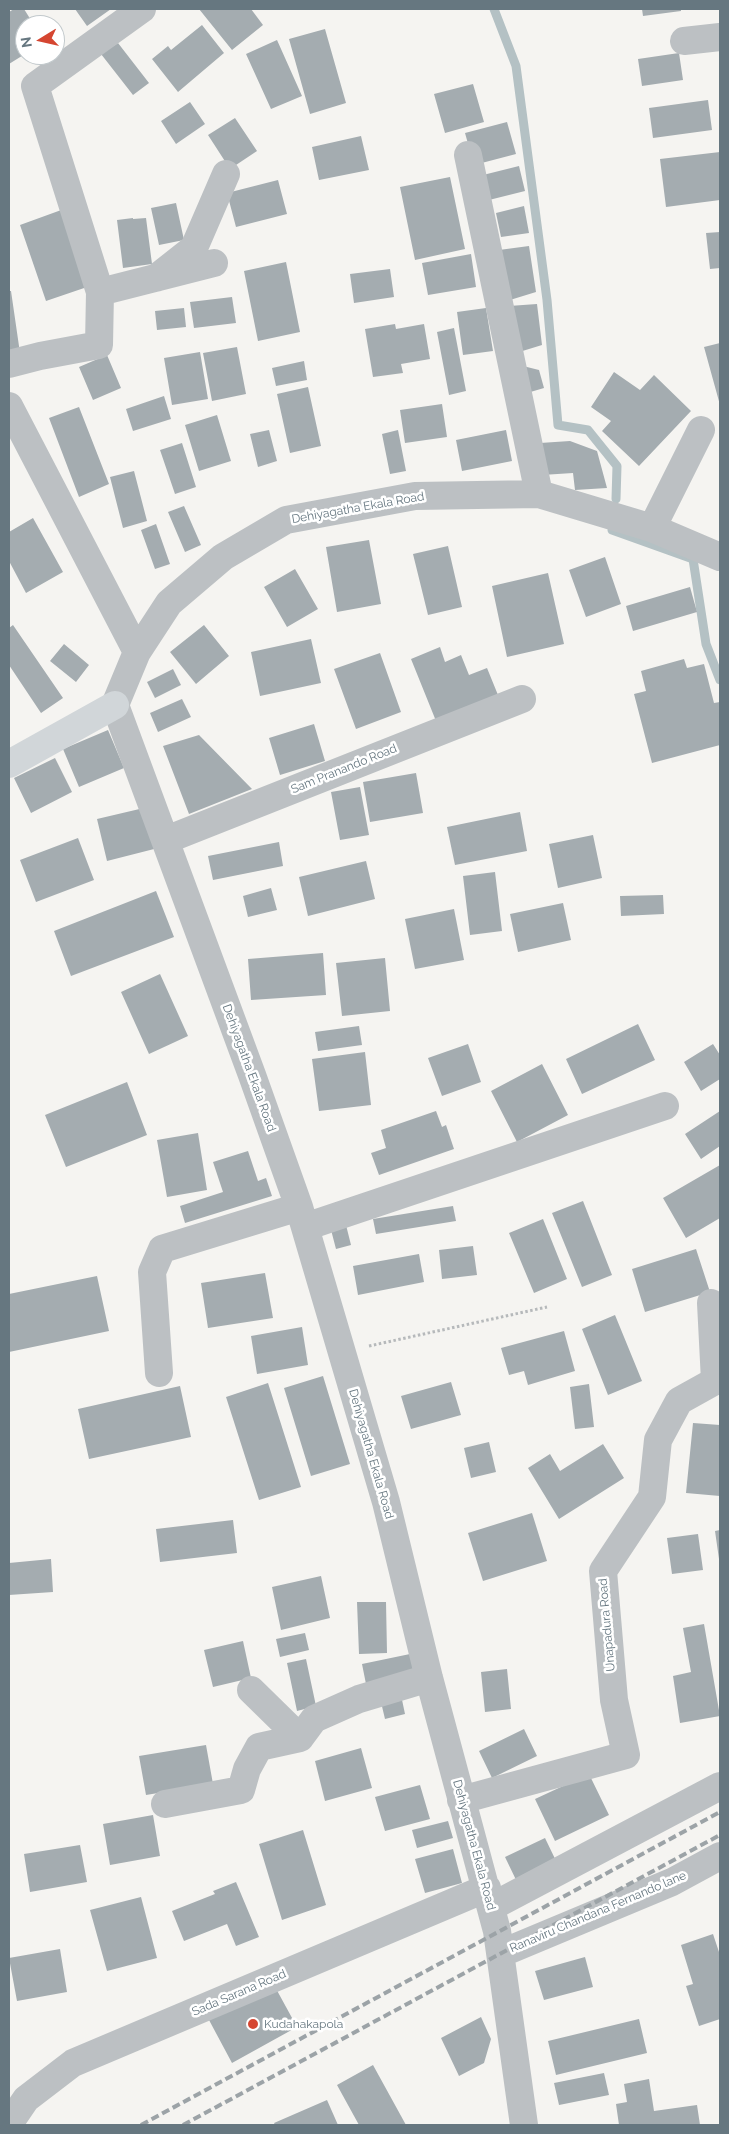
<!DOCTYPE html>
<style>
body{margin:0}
#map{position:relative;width:729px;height:2134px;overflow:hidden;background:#f5f4f1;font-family:Raleway,sans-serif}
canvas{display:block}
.frame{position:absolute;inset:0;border:10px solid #667780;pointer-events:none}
.north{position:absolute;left:15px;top:15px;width:50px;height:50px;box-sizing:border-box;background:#fff;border:1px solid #c2c9cc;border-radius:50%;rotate:261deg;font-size:14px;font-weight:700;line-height:20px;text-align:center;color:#667780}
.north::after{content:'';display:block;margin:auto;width:18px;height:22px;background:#d54631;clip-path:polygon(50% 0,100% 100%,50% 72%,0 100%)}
</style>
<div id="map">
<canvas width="729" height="2134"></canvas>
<div class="frame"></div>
<div class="north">N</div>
</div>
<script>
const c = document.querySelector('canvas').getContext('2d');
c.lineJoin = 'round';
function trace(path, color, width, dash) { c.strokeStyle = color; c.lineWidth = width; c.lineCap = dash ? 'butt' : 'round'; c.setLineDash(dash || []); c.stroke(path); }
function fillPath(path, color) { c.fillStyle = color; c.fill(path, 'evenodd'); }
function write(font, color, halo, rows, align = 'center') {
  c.font = font + ' Raleway,sans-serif'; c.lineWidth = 5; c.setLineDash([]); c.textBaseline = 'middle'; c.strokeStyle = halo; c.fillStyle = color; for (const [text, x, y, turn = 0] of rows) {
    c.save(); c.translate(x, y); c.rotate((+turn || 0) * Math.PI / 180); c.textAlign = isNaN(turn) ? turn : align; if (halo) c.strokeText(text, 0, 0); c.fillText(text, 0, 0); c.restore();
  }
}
const stream = new Path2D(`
 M494,9L516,66L547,300L558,425L588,430L617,466L616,499
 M612,530L693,559L706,644L720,680`);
const building = new Path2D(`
 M14,9H24L34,25H25V54L9,64V12Z
 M75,9H111L87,26Z
 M199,9H251L263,25L232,50Z
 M642,9H681V11L643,16Z
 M202,25L224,53L178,92L152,59L168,46L171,50Z
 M325,29L346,103L310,114L289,39Z
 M277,40L302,96L271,109L246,54Z
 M118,43L149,83L133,95L101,54Z
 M679,53L683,80L642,86L638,59Z
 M473,84L484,122L445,133L434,94Z
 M708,100L712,130L653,138L649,108Z
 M190,102L205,124L176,144L161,121Z
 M235,118L257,151L230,169L208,135Z
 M507,122L516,154L474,165L465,133Z
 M361,136L369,170L319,180L312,147Z
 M720,152V200L666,207L660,159Z
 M519,166L525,191L489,200L483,175Z
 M450,177L465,249L415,260L400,187Z
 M278,180L287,214L236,227L227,193Z
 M176,203L184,240L159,245L151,208Z
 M524,206L529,233L501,237L496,213Z
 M64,209L90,286L46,301L20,225Z
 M133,218V219L146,218L152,264L123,268L117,220Z
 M720,232V268L710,269L706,233Z
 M529,246L536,292L510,300L499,250Z
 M471,254L476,287L428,295L422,263Z
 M286,262L300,332L258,341L244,271Z
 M390,269L394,297L354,303L350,274Z
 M9,291H11L20,353L9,354Z
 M232,297L236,323L194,328L190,302Z
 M537,304L542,345L516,353L509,306Z
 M184,308L186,327L157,330L155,311Z
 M486,308L493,351L463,355L457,312Z
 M395,324L396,329L424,324L430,359L401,364L403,373L373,377L365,329Z
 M454,328L466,391L449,395L437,332Z
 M720,343V405L704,347Z
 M237,347L246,394L212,401L203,353Z
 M200,352L208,399L172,405L164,358Z
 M107,355L121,388L93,400L79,367Z
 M304,361L307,380L276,386L272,368Z
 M523,366L539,370L544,388L527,393Z
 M614,372L640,390L654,375L691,411L639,466L602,431L611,421L591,407Z
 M308,387L321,446L290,453L277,394Z
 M164,396L171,419L133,431L126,409Z
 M442,404L447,437L405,443L400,410Z
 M79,407L109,484L79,497L49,418Z
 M217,415L231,461L199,471L185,425Z
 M269,430L277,461L258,467L250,434Z
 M398,430L406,471L390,474L382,434Z
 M506,430L512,461L462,471L456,440Z
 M570,441L597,451L607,488L575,490L573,473L542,475L540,443Z
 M182,443L196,487L175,494L160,450Z
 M134,471L147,521L123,528L110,477Z
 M184,506L201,545L185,552L168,512Z
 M33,518L63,572L26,593L9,561V532Z
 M156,524L170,564L155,569L141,530Z
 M369,540L381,604L337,612L326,547Z
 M448,546L462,607L428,615L413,554Z
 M605,557L621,604L586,617L569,570Z
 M295,569L318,609L287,627L264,587Z
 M548,573L564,644L507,657L492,586Z
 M690,587L697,612L633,631L626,606Z
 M13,625L63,698L41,713L9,665V628Z
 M204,625L229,656L196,684L170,652Z
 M311,639L321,683L260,696L251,652Z
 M64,644L89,665L76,682L50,661Z
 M440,647L445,662L461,655L469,675L487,668L498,695L436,721L411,659Z
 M380,653L401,712L356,729L334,669Z
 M684,659L687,668L704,664L714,703L720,702V745L652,763L634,694L646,691L641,671Z
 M173,669L181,685L155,698L147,682Z
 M182,699L191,717L158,732L150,713Z
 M314,724L325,761L280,775L269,738Z
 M108,730L124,768L79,787L63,749Z
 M199,735L252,789L189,814L163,746Z
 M55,758L72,792L31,813L14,778Z
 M416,773L423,813L370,822L363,782Z
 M360,787L369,835L340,840L331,792Z
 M148,807L158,848L107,861L97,819Z
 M520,812L527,851L455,865L447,827Z
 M593,835L602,878L558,888L549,844Z
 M78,838L94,880L36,902L20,860Z
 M279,842L283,866L213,880L208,856Z
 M366,861L375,899L308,916L299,877Z
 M495,872L502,931L470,935L463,876Z
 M271,888L277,910L248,917L243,896Z
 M156,891L174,937L71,976L54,931Z
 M663,895L664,914L621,916L620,896Z
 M563,903L571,940L518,952L510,914Z
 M454,909L464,960L415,969L405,919Z
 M323,953L326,995L251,1000L248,959Z
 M385,958L390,1011L342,1016L336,963Z
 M160,974L188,1036L149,1054L121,992Z
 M638,1024L655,1060L582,1094L566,1059Z
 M359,1026L362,1045L318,1051L315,1032Z
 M468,1044L481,1082L442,1096L428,1058Z
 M713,1044L720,1055V1079L701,1091L684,1062Z
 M365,1052L371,1105L319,1111L312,1059Z
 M542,1064L568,1115L517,1142L491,1091Z
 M127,1082L147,1135L66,1167L45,1115Z
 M436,1111L442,1127L446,1125L454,1149L379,1175L371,1153L386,1148L381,1130Z
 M720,1111V1146L701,1159L685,1134Z
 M198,1133L207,1190L167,1197L157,1140Z
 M248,1151L258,1181L266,1178L272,1196L185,1223L180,1206L223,1192L213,1162Z
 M720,1165V1218L686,1238L663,1198Z
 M583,1201L612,1275L582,1287L552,1213Z
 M453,1206L456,1221L376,1234L373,1219Z
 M543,1219L567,1279L534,1293L509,1233Z
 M345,1221L351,1245L336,1249L330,1226Z
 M473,1246L477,1275L442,1279L439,1250Z
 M696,1249L710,1292L645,1312L632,1269Z
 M419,1254L424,1282L358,1295L353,1266Z
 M265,1273L273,1318L208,1328L201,1283Z
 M97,1276L109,1331L9,1352V1294Z
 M615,1315L642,1381L608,1395L582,1329Z
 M302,1327L308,1365L257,1374L251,1336Z
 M564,1331L575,1371L528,1385L524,1371L509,1375L501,1348Z
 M323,1376L350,1464L311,1476L284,1388Z
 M451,1382L461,1415L411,1429L401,1396Z
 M268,1383L301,1487L259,1500L226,1397Z
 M589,1384L594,1427L575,1429L570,1387Z
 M180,1386L191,1437L89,1459L78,1409Z
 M693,1423L720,1425V1496L686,1493Z
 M489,1442L496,1472L471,1478L464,1448Z
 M603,1444L624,1478L559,1519L528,1468L550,1454L560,1471Z
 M532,1513L547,1561L483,1581L468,1533Z
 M233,1520L237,1553L160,1562L156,1529Z
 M720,1530V1559H719L715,1531Z
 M698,1534L703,1570L672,1574L667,1538Z
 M51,1559L53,1592L9,1595V1563Z
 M321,1576L330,1618L281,1630L272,1587Z
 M357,1602H386L387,1653L359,1654Z
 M704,1624L720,1716L680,1723L673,1676L691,1672L683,1628Z
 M305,1633L309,1650L280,1657L276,1639Z
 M243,1641L251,1678L213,1687L204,1650Z
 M410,1654L415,1679L367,1689L362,1664Z
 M306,1659L316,1706L297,1711L287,1663Z
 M507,1669L511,1709L485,1712L481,1672Z
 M401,1695L405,1714L385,1719L380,1698Z
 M524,1729L537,1756L492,1778L479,1751Z
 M206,1745L213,1784L146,1795L139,1756Z
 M361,1748L372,1788L325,1801L315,1761Z
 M589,1774L609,1815L555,1841L535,1799Z
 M420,1785L430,1819L385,1831L375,1797Z
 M153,1815L160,1856L110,1865L103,1824Z
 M448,1821L453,1838L417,1848L412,1830Z
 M303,1830L326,1905L282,1920L259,1844Z
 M545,1838L558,1865L518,1884L505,1857Z
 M80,1845L87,1882L30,1892L24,1854Z
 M453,1849L462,1883L425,1893L415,1859Z
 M236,1882L259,1937L236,1946L227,1924L184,1941L172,1911L215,1894L213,1891Z
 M141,1897L157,1958L107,1971L90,1910Z
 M713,1934L720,1955V2019L699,2026L686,1986L693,1984L681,1945Z
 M60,1949L67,1992L17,2001L9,1958Z
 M585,1957L593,1987L544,2000L535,1971Z
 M274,1985L297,2027L232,2063L209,2020Z
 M481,2017L491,2039L484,2063L459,2076L441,2038Z
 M639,2019L647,2053L556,2075L548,2041Z
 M373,2065L406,2125H359L337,2085Z
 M604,2073L609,2095L559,2105L554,2083Z
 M649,2079L654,2111L697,2105L700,2125H619L616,2104L627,2102L624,2084Z
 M327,2100L338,2125H275L274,2123Z`);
const path = new Path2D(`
 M369,1346L547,1307`);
const street = new Path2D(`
 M684,41L720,37
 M468,155L539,494
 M156,278L194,248L226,174
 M100,292L214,263
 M9,364L40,356L99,345L100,292L35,86L142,9
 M9,406L137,652
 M652,528L701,430
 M166,840L522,699
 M305,1227L665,1106
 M159,1373L152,1272L162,1249L299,1207
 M251,1690L300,1738
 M461,1800L626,1755L614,1700L603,1571L652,1497L658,1440L679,1401L715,1381L711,1303
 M165,1804L241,1790L247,1769L259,1747L300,1738L314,1719L359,1699L429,1678
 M491,1907L720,1786
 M502,1953L672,1882L720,1856
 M9,2124L26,2099L73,2063L487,1888
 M524,2125L497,1931L429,1678L386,1502L299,1207L252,1075L115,705L137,652L169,603L223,557L286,520L415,496L539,494L652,528L720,557`);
const secondary = new Path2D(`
 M9,764L115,705`);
const rail = new Path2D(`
 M141,2125L720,1812
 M183,2125L720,1835`);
const markers = [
 [253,2024,6,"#d54631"]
];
const streetNames = [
 ["Dehiyagatha Ekala Road",358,508,-10],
 ["Sam Pranando Road",344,769,-22],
 ["Dehiyagatha Ekala Road",249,1068,70],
 ["Dehiyagatha Ekala Road",371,1454,74],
 ["Unapadura Road",607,1625,-95],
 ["Dehiyagatha Ekala Road",474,1845,75],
 ["Ranaviru Chandana Fernando lane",598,1912,-23],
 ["Sada Sarana Road",239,1993,-23]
];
const poiNames = [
 ["Kudahakapola",264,2024]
];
trace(stream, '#b4c1c4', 9);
fillPath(building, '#a4acb0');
trace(path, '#b6b9bb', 3, [2.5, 2.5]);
trace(street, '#bcc0c3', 28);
trace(secondary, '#d1d6d9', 28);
trace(rail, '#9ca3a7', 4, [8, 4]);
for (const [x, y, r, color] of markers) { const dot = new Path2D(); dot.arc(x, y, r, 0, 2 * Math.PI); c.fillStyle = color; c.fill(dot); trace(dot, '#fff', 2); }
write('12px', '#667780', '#fff', streetNames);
write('12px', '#667780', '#fff', poiNames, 'left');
</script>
